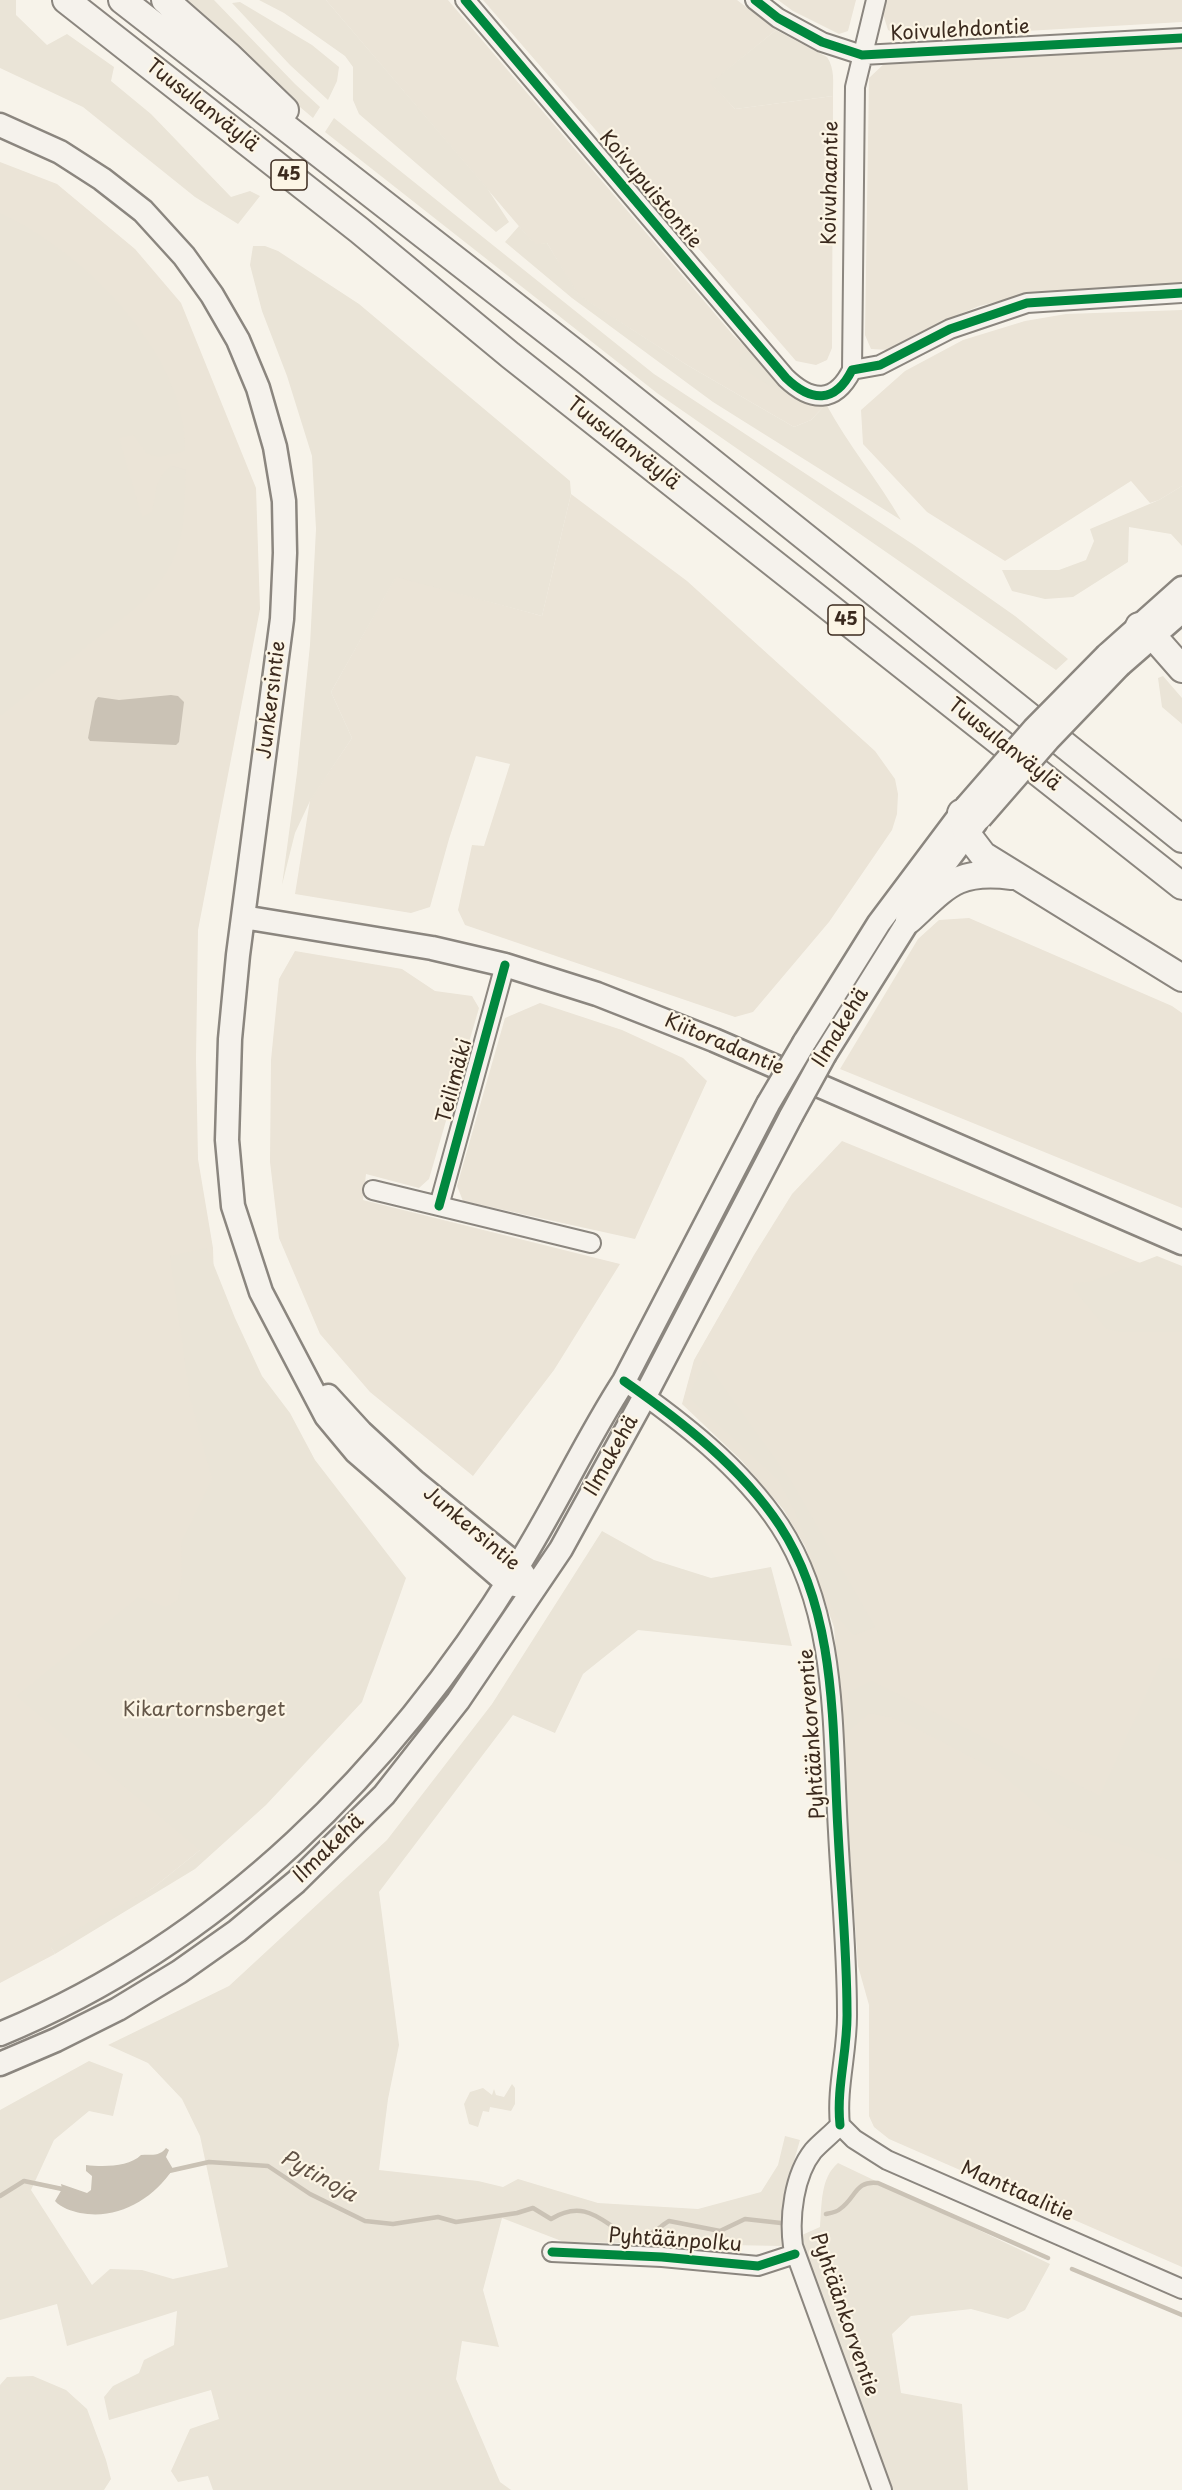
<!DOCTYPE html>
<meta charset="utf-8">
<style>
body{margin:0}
canvas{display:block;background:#f7f3ea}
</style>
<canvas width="1182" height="2490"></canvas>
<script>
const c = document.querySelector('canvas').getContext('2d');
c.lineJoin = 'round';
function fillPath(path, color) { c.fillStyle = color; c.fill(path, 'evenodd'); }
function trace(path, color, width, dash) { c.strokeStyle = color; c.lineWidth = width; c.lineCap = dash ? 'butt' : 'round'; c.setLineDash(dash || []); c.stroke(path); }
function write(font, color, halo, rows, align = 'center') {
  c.font = font + ' "Playpen Sans",sans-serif'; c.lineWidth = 4.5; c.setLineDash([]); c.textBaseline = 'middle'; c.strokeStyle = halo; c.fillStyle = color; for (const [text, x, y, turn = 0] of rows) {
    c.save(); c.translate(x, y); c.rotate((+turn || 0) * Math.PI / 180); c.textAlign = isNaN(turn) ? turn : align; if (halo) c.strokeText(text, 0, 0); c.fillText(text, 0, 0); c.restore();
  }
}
const built = new Path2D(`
 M326,0H448L733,335L796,396L826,404L811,420L794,427L687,365L578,295L547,243L535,245Z
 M483,0H737L776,30L711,83L735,109L833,96L832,348L827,360L816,365L796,361Z
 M778,0H856L848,31L839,34L793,11Z
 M887,0H1182V22L905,38L888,30L883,14Z
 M1182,45V285L1039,292L979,306L935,325L889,350L871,349L865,335L869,78L886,62Z
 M0,162L57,184L135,249L181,303L256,488L260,609L198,930L196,1059L198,1159L213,1248L220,1480L200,1850L153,1888L51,1947L55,1954L0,1983Z
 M1182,310V486L1159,500L1150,503L1131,481L1005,561L927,512L863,444L861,410L905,371L963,340L1025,321L1066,314Z
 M571,494L687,581L875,751L895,779L898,794L897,814L892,830L829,922L753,1012L735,1017L465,925L458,910L472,845L484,846L510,764L476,756L449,839L430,907L411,913L295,894L310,800L352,738L331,692L396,576L542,616Z
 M969,918L1172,1006L1182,1013V1208L840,1069L918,939L939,920Z
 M295,951L402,969L435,991L472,996L479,1008L429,1179L419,1188L366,1174L363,1200L620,1264L554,1370L473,1476L370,1392L320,1334L279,1238L270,1162L271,1060L279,979Z
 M540,1003L622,1030L683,1058L707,1081L635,1239L463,1201L457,1186L505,1018Z
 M842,1141L1182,1280V2267L889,2139L874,2127L869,2116V2005L858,1966L834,1627L805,1546L783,1509L741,1460L682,1404L694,1360L754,1255L792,1194Z`);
const green = new Path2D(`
 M0,0H16V15L47,45L67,34L114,67L111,81L151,114L231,197L250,191L260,196L238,224L195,197L83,107L0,68Z
 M179,0H214L295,84L320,107L313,118L228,46Z
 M259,0H326L487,188L509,222L496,232L359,114L353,100V67L345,56L284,13Z
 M240,2L312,45L339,67L337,81L328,100L290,65L232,3Z
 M776,30L827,57C835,69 833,82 833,96L735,109L710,83Z
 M334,118L654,374L914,545L1015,616L1068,659L1056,670L657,393L325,132Z
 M0,213C81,250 188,355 185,451L160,457L147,454L134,435L119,438L142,517L152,512C156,493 155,477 172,466L186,470C184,497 186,527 176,552C161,595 116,622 82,650C55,672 27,694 0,716Z
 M519,226L535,244L547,243L579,295L687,365L794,427L811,420L826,404C848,445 878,480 901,520L713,402L572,298L505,242Z
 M253,246H265L278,251L359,304L570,481L571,494L542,616L396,577L331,692L352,738L310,801L295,833L282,885L297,773L310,645L316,529L312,456L287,376L262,311L250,265Z
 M746,352H751L796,396C781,396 753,374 739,366L740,357Z
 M1182,486V546L1171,534L1129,527L1128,562L1073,597L1045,599L1012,591L1002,570H1059L1086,560L1094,541L1090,529L1159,500Z
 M1163,676L1182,698V724L1162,707L1158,678Z
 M207,1248L235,1318L262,1376L290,1413L315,1460L406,1578L362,1702L266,1805L195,1869L55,1954L49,1944L153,1888L200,1850L17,1696L139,1597L166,1607L178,1600L182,1579L181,1544L212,1479L190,1397L170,1256Z
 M1157,1256L1182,1266V1332H1119L1107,1329L1073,1288V1283L1088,1282L1103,1277Z
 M704,1360L792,1483L875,1627L854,1635L834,1613L795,1511L778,1479L689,1397Z
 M602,1531L654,1560L711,1578L771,1567L792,1646L638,1630L583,1674L555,1733L513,1715L379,1892L399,2045L388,2099L379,2170L478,2181L503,2187L518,2179L598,2203L698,2209L761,2192L778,2165L785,2136L800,2140L785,2192L783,2246L564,2242L502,2218L483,2290L499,2347L462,2341L456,2379L500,2482L511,2490H213L208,2476L178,2482L171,2471L190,2429L219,2419L211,2390L109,2420L104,2397L113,2386L139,2373L144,2360L174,2345L177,2311L67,2346L57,2304L0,2320V2110L89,2061L123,2074L113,2116L89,2111L54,2140L31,2190L92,2285L110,2269L142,2270L173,2279L228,2267L200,2136L182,2099L148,2063L108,2045L229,1986L387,1840L492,1704Z
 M1163,1658L1182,1659V1864L1061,1825L1001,1773L914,1727L890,1717L869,1713L847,1732L848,1693L872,1681L1100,1796Z
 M512,2084L515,2088V2104L511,2111L490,2107L489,2112L483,2111L478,2127L469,2124L464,2104L470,2092L483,2088L492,2095L494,2089L496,2095L504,2097Z
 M838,2163L1050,2264L1025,2310L1008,2319L971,2309L911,2316L892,2334L901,2393L962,2404L968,2490H892L809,2263L802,2235L820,2227C822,2205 820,2178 838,2163Z
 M33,2376L66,2390L87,2409L106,2460L111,2479L104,2490H0V2385L7,2377Z`);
const water = new Path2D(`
 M171,695L178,696L184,702L179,742L176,745L90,741L88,738L95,701L98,697L119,700Z
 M166,2148L169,2150L166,2157L173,2169C152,2200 118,2220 80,2213C72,2211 61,2208 55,2201L62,2189L61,2184L87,2193L91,2190L92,2176L86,2171V2165C103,2167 129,2167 141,2155C151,2154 159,2157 166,2148Z`);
const stream = new Path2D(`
 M169,2171L209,2162L268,2166L310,2194L365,2221L393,2224L438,2217L456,2222L517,2213L533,2208L551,2219C597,2191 612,2244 645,2236C653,2234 662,2225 669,2221L720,2231L745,2219L781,2223
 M0,2196L24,2181L67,2190
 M826,2214C831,2213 837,2212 840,2209C856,2198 855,2180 878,2183L1048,2258
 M1072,2269L1182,2315`);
const minor = new Path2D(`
 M465,0L786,378C811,402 835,404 852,370L880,365L950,329L1027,303L1182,293
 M755,0L778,18L822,42L862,55L1182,38
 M852,370L855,87L876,0
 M373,1190L591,1243
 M439,1206L505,965
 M624,1381C681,1421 741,1467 780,1526C838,1615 832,1729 838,1831C841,1891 847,1952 847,2012C848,2050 836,2087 840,2125
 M840,2125C832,2134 821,2142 813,2151C794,2175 789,2217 793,2246L882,2490
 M840,2125L854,2139L887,2160L1182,2289
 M552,2252L662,2257L758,2266L795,2254`);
const major = new Path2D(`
 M0,125L60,152L102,179L143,211L184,256L212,295L238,340L258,388L275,447L284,501L285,553L282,619L238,955L230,1039L227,1140L233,1206L261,1292L326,1416L356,1452L507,1583L533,1589
 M1107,655L1182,588
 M1120,665L1182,611
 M243,917L432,948L505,965L597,994L714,1040L1182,1243
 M804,1043L879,923L966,807
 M825,1054L909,920L920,897L976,822
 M328,1396L361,1432L414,1481L518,1566L526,1578
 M0,2034C222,1942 393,1769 518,1566C556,1506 585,1441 624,1381L768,1104
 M0,2064L56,2040L118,2009L179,1972L237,1931L296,1882L384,1795L458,1701L561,1549L645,1396L791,1116`);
const highway = new Path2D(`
 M66,0L359,230L510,355L1182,886
 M122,0L587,362L1182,839
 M165,0L229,56L285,110
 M1139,626L1153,636L1182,669
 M961,813L967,834L983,855L1182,978
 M909,920C947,885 957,869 1012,876`);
const majorBridge = new Path2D(`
 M966,807L1034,729L1107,655
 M980,818L1048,740L1120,665
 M768,1104L804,1043
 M791,1116L825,1054`);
const cycleway = new Path2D(`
 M465,0L786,378C811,402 835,404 852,370L880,365L950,329L1027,303L1182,293
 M755,0L778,18L822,42L862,55L1182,38
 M439,1206L505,965
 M624,1381C681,1421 741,1467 780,1526C838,1615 832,1729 838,1831C841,1891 847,1952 847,2012C848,2050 836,2087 840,2125
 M552,2252L662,2257L758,2266L795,2254`);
const shields = [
 [289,175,36],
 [846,620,36]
];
const shieldNames = [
 ["45",289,175],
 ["45",846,620]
];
const streetNames = [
 ["Koivulehdontie",960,31,-3],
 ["Tuusulanväylä",202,106,38],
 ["Koivuhaantie",831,183,-89],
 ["Koivupuistontie",650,190,50],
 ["Tuusulanväylä",623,444,38],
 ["Junkersintie",272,700,-83],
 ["Tuusulanväylä",1004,745,38],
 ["Ilmakehä",841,1028,-59],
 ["Kiitoradantie",724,1045,23],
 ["Teilimäki",455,1081,-75],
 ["Ilmakehä",612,1456,-61],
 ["Junkersintie",471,1529,40],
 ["Pyhtäänkorventie",813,1734,-94],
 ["Ilmakehä",329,1849,-44],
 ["Manttaalitie",1017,2192,24],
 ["Pyhtäänpolku",675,2241,4],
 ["Pyhtäänkorventie",844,2315,71]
];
const parkNames = [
 ["Kikartornsberget",204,1710]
];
const waterNames = [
 ["Pytinoja",318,2177,29]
];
fillPath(built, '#ebe4d7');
fillPath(green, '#eae4d7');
fillPath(water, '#cac2b5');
trace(stream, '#cac2b5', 4.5);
trace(minor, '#8b867f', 22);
trace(major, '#8b867f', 27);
trace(highway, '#8b867f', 30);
trace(minor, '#f5f2ec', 18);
trace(major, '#f5f2ec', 22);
trace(highway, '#f5f2ec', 26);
trace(majorBridge, '#8b867f', 27, []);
trace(majorBridge, '#f5f2ec', 22);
trace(cycleway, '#00873e', 9);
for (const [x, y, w] of shields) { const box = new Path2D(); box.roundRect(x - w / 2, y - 15, w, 30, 4.5); c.fillStyle = '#fcf5e5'; c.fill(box); trace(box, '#3b2a1e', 1.5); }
write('bold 18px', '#3b2a1e', null, shieldNames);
write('20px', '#3b2a1e', '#fcf5e5', streetNames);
write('20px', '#645648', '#fcf5e5', parkNames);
write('italic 21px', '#605144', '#fcf5e5', waterNames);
</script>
